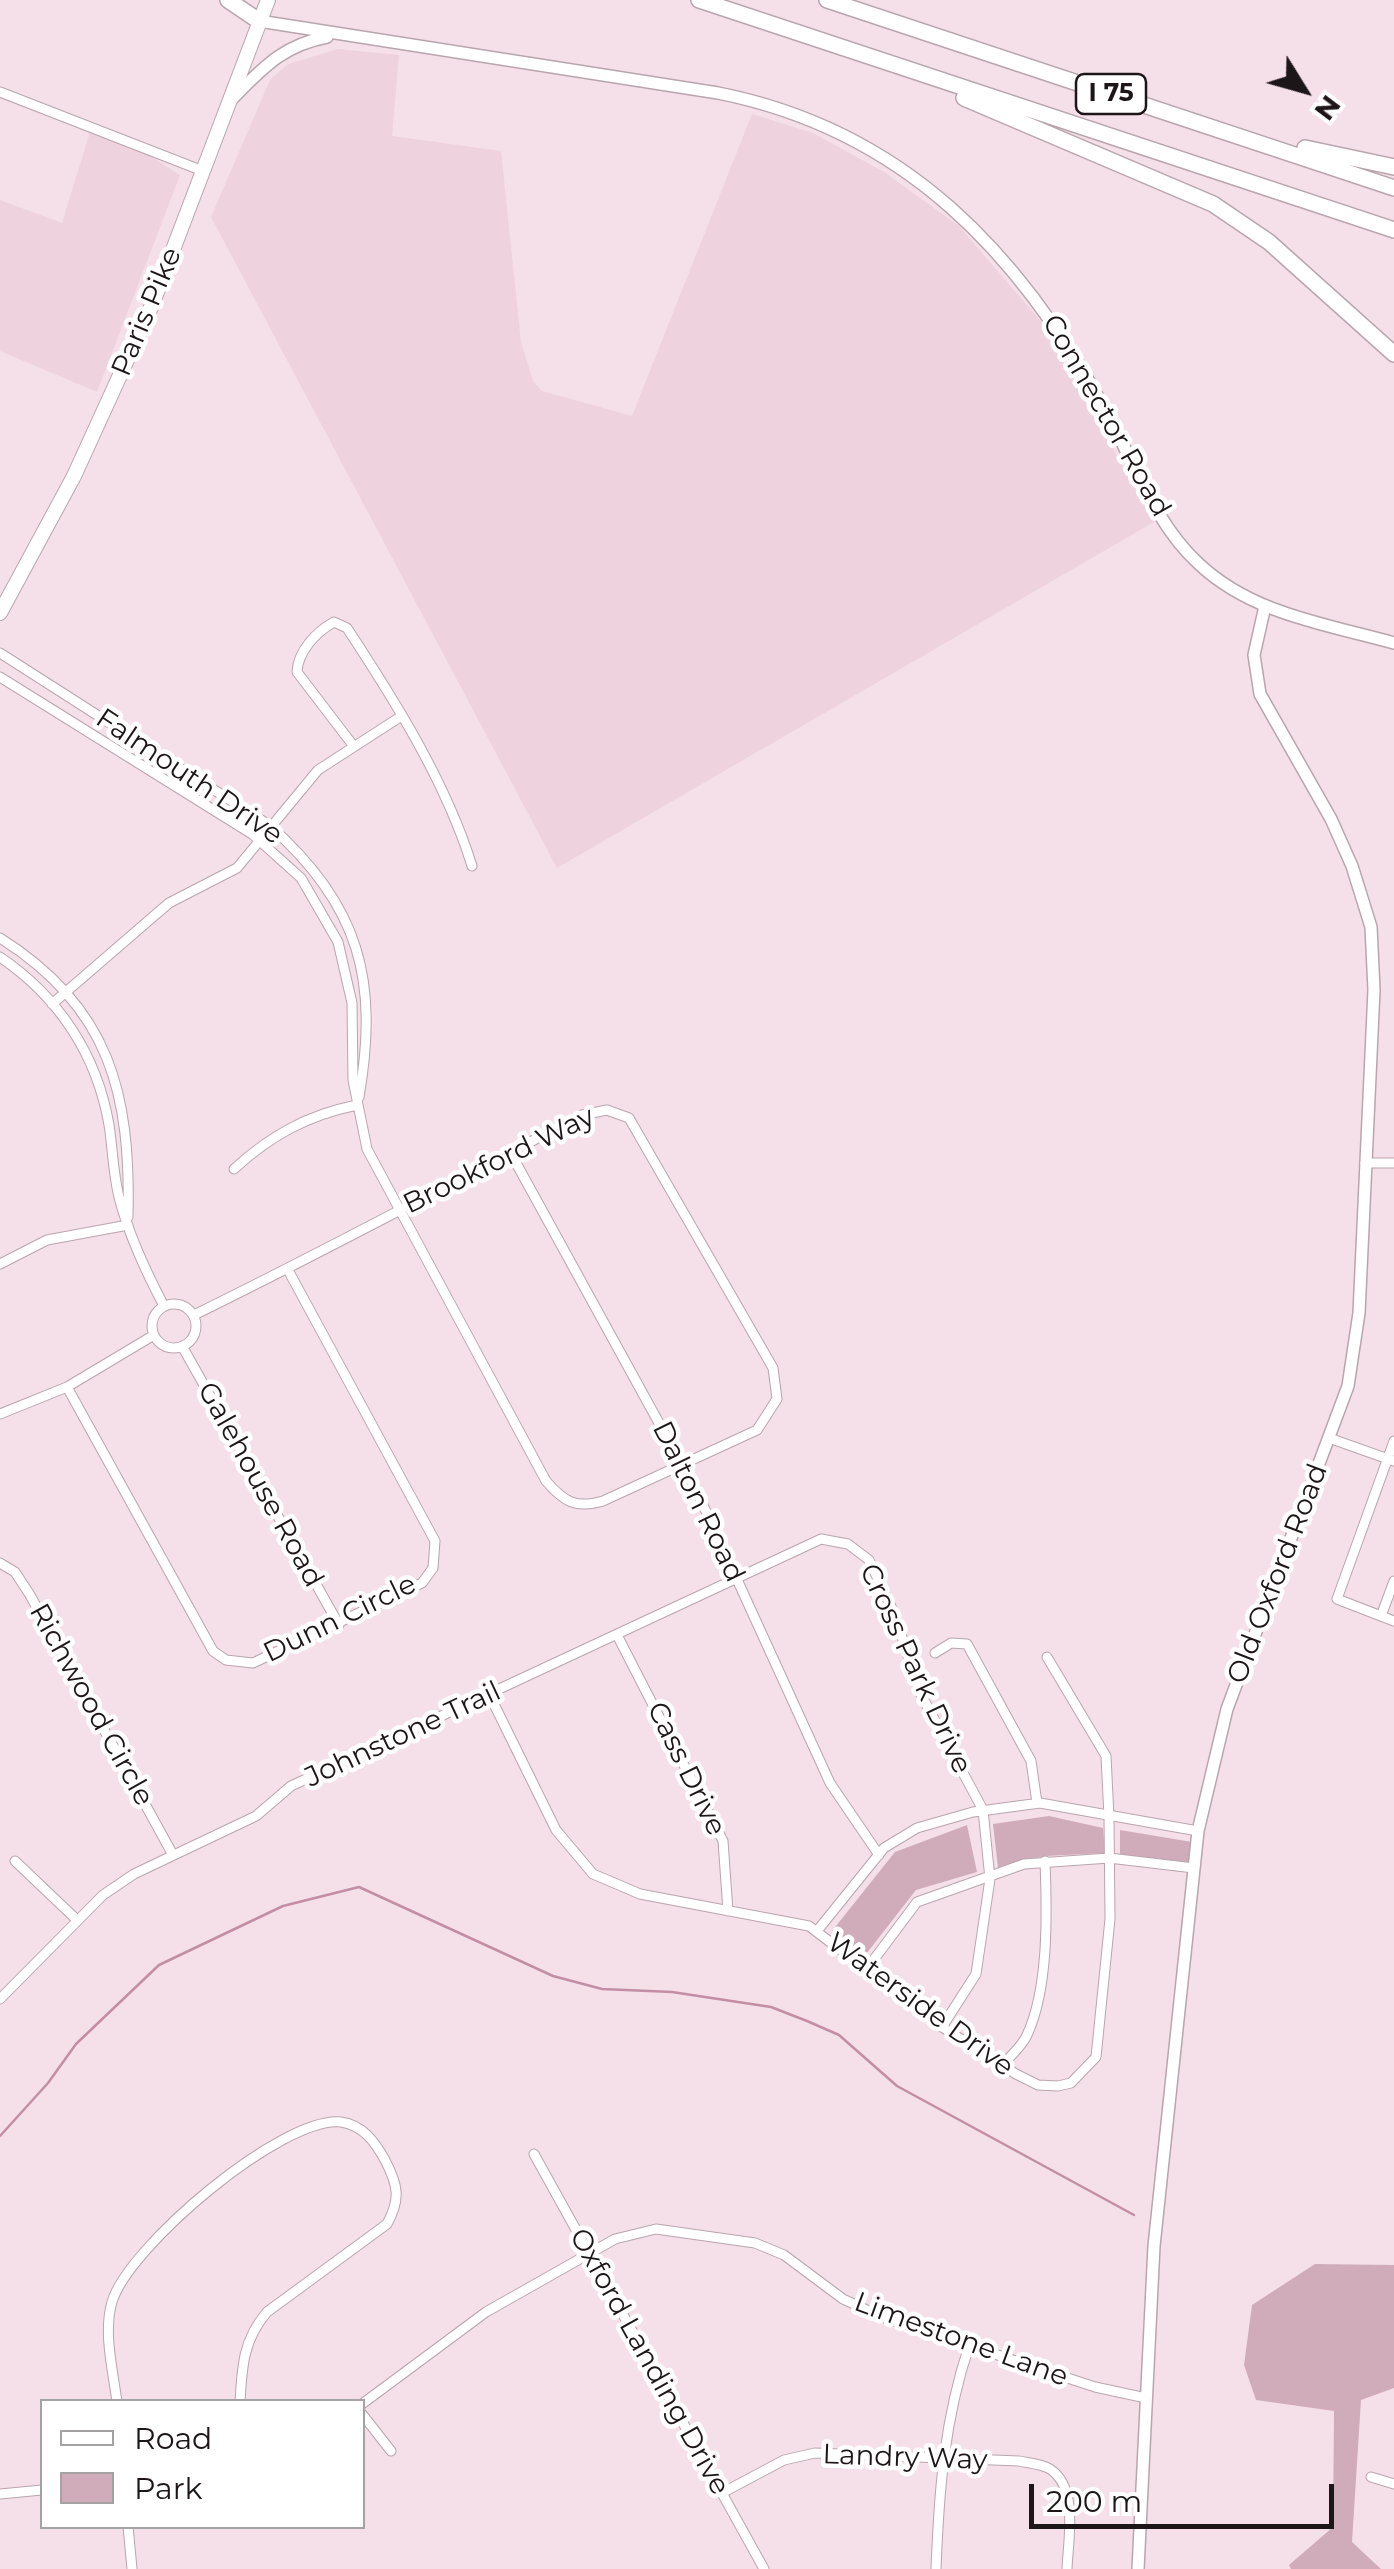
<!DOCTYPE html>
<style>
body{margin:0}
#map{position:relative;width:1394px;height:2569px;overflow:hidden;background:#f5e0e9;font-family:Montserrat,sans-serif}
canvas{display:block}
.legend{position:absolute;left:40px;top:2399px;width:325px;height:130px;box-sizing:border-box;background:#fff;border:2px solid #a5a2a3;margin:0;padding:12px 18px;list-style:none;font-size:30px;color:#1d1619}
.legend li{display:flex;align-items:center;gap:20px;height:50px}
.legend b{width:50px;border:2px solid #a5a2a3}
.north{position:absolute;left:1254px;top:40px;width:100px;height:100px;-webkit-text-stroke:8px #fff;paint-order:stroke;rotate:127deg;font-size:28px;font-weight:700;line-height:40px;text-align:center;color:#1d1619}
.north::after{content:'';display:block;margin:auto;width:35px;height:45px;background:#1d1619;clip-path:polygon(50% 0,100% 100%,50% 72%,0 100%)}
.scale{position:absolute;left:1029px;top:2484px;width:305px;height:45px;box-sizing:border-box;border:5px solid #1d1619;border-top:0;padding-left:12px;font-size:30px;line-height:35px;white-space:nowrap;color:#1d1619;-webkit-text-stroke:8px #fff;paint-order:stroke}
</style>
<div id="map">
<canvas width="1394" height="2569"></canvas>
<ul class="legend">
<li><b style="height:12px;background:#fff"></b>Road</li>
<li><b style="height:28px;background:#d0acba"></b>Park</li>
</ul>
<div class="north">N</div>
<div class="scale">200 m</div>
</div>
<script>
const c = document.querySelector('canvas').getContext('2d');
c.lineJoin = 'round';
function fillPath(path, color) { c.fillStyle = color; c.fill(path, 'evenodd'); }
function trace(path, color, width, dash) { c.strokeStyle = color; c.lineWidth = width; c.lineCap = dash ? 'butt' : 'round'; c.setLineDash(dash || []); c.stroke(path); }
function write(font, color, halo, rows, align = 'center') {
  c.font = font + ' Montserrat,sans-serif'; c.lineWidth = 9; c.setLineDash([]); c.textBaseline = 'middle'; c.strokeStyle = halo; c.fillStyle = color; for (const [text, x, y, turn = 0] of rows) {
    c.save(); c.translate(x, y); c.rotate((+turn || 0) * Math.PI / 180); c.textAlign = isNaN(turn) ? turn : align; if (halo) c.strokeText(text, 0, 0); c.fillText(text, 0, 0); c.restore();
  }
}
const built = new Path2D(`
 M338,49L399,55L392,136L501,151L521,342L533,381L542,391L632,416L752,114L813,133L884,172L959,226L1043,324L1154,522L557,868L211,217L270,80L288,64Z
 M90,132L146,153L180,175L97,392L0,351V200L62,223Z`);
const green = new Path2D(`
 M1049,1816L1103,1828L1105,1853L1045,1856L998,1868L993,1824Z
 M967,1825L977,1872L916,1890L863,1958L832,1931L895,1852Z
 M1120,1830L1192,1842L1190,1863L1120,1855Z
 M1315,2264L1394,2265V2388L1361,2400L1352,2542L1381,2569H1291L1289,2565L1333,2527L1334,2411L1256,2400L1244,2365L1252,2305Z`);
const stream = new Path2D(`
 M0,2136L48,2083L76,2044L159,1965L283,1906L359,1887L553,1976L602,1989L672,1992L771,2007L807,2021L839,2035L897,2086L1134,2215`);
const street = new Path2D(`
 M0,92L203,171
 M0,653L269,825C360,905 379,981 359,1097
 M0,677L252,834L301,878L338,942L352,1003L353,1080L367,1149L546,1481C564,1502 576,1509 603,1501L757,1430L777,1399L773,1368L629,1118L607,1110L582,1115C453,1182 325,1251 194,1315
 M352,744L297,672C298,651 316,632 334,622L347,628C395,701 446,782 472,866
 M0,938C110,1007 131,1094 128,1217
 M0,957C59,997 97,1055 109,1125C113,1150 113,1176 120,1201C130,1238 146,1272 164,1306
 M52,1004L169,903L237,868L318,770L400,717
 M510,1152L698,1494L830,1783L879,1855
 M1365,1163H1394
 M234,1169C271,1135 308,1115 357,1105
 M0,1264L47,1240L128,1225
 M152 1326a22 22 0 1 1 44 0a22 22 0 1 1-44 0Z
 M182,1346L339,1625
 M67,1387L213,1651L226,1660L253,1663L422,1583L433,1568L435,1541L288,1270
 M0,1414L67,1387L154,1335
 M1329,1438L1394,1461
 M1394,1441L1337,1599L1394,1621
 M0,1563L15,1572L30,1595L173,1855
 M1381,1616L1394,1581
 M617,1635L723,1841L728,1911
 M935,1653L951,1643L967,1644L1031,1761L1037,1803
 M489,1694L556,1830L593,1874L640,1894L809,1926L942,2027L1016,2074L1038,2085L1058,2086L1071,2083L1096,2057L1110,1919L1109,1817L1106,1756L1047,1657
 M15,1861L77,1920
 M817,1931L884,1848L917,1828L973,1812L1040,1803L1198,1831
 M866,1970L917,1902L1024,1864L1109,1858L1194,1868
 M0,1999L103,1895L134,1874L256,1816L291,1786L821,1539L848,1544L869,1560L895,1615L919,1691L983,1810L990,1879L976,1974L942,2027
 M1002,2065C1011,2056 1022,2046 1027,2035C1049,1988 1047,1912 1045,1861
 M534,2154L764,2569
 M117,2402C113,2371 103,2332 112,2302C128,2247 282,2116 341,2122C363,2125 375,2142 385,2160C398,2185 401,2199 387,2224L267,2312C243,2340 242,2367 240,2402
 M362,2404L486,2312L615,2239L656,2229L755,2243L784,2255L843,2299L882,2317L1095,2387L1146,2398
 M362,2414L391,2451
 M1371,2477L1394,2484
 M722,2493L784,2460L815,2453L1019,2461C1028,2463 1042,2464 1050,2469C1079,2488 1068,2540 1067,2569
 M0,2494L42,2490
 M128,2526L132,2569
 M936,2569C939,2491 944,2421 969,2346`);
const secondary = new Path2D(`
 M259,21L718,93C905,130 1021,254 1108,415C1135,465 1156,525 1199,564C1252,614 1326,624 1394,643
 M232,99C263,68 283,45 327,37
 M1138,2569L1154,2246L1198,1831L1227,1709L1348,1386L1359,1313L1374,990L1371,927L1352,866L1331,819L1260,694L1254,655L1265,606`);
const primary = new Path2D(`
 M0,613L74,476L152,305L268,0`);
const highway = new Path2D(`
 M228,0L259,21
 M699,0L1394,230
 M827,0L1394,188
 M964,98L1213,204L1269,242L1394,354
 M1305,148L1394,167`);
const shields = [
 [1111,94,70]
];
const shieldNames = [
 ["I 75",1111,94]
];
const streetNames = [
 ["Paris Pike",147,312,-67],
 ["Connector Road",1106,416,60],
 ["Falmouth Drive",189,777,34],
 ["Brookford Way",499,1161,-26],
 ["Galehouse Road",260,1485,61],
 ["Dalton Road",698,1502,64],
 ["Old Oxford Road",1278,1574,-69],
 ["Dunn Circle",340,1619,-26],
 ["Cross Park Drive",915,1669,65],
 ["Richwood Circle",91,1705,61],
 ["Johnstone Trail",403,1735,-25],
 ["Cass Drive",686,1769,64],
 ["Waterside Drive",920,2005,36],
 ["Limestone Lane",961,2340,20],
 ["Oxford Landing Drive",649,2362,61],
 ["Landry Way",905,2458,2]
];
fillPath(built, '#eed2dd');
fillPath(green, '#d0acba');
trace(stream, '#c38ea5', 2.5);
trace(street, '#b9a5ad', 11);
trace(secondary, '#b9a5ad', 14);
trace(primary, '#b9a5ad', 16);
trace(highway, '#b9a5ad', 18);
trace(street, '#fff', 9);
trace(secondary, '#fff', 11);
trace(primary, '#fff', 14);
trace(highway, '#fff', 15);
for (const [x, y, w] of shields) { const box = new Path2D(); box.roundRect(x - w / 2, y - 20, w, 40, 8); c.fillStyle = '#fff'; c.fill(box); trace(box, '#1d1619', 2.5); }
write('bold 25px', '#1d1619', null, shieldNames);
write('28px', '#1d1619', '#fff', streetNames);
</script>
